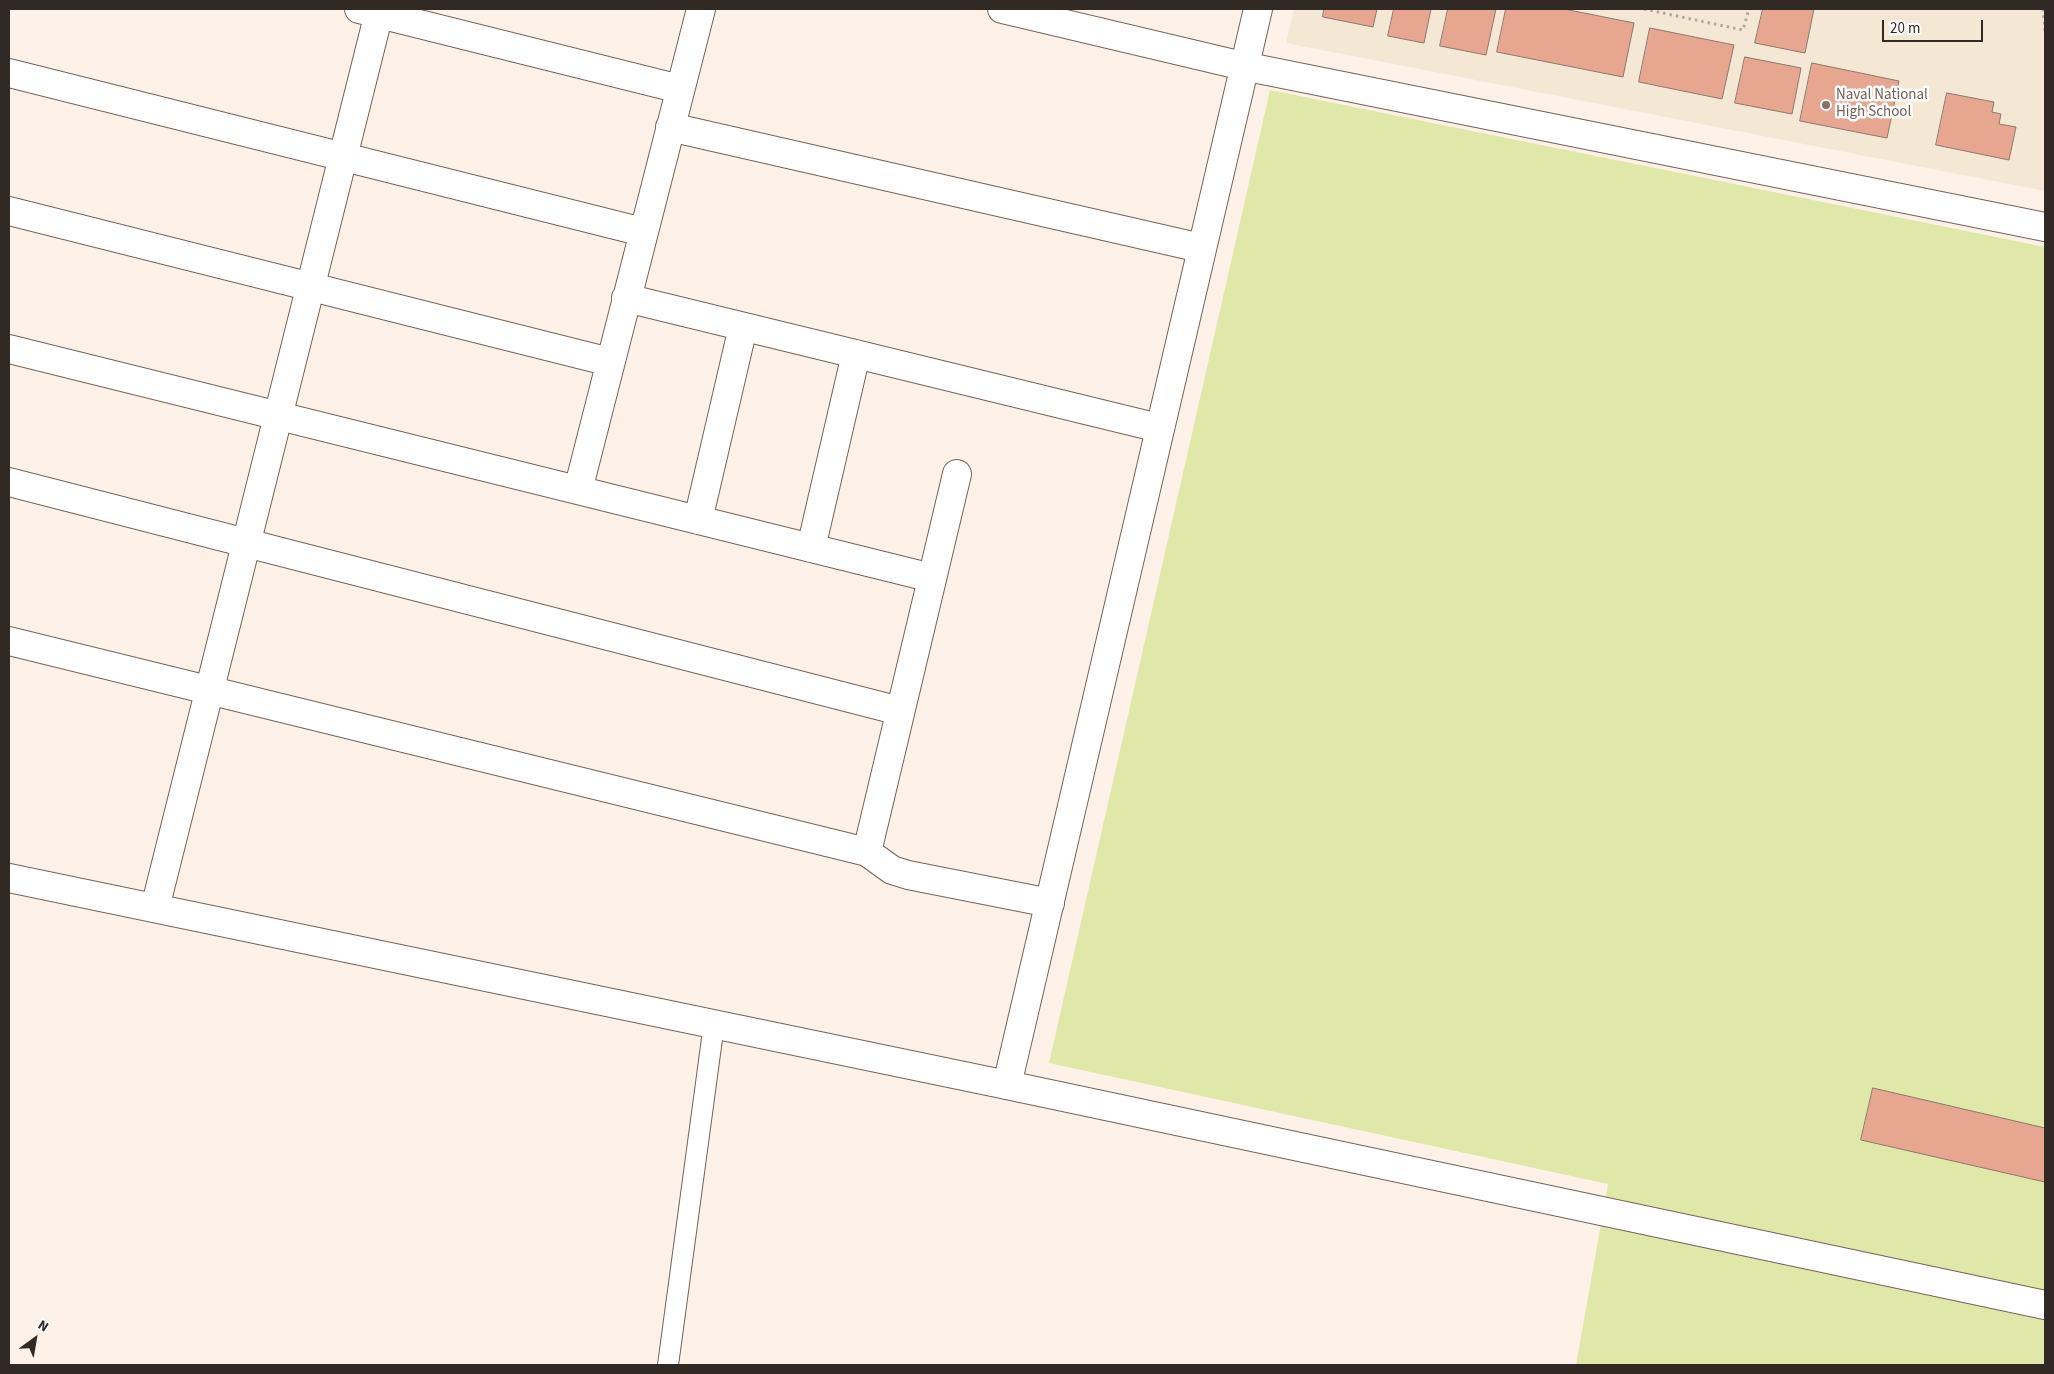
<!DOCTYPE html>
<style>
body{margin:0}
#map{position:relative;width:2054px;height:1374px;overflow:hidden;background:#fdf1e8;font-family:"Source Sans 3",sans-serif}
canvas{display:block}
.frame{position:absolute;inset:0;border:10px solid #312924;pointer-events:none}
.north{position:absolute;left:10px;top:1314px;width:50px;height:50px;-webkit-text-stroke:4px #fff;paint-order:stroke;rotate:32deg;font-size:14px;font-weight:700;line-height:20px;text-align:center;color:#312924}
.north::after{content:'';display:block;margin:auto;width:18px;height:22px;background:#312924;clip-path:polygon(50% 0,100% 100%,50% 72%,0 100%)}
.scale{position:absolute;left:1882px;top:20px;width:101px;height:22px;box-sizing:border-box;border:2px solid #312924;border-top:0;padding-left:6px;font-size:15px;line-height:18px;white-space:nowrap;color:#312924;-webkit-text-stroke:4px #fff;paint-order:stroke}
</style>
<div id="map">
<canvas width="2054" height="1374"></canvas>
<div class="frame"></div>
<div class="north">N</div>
<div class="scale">20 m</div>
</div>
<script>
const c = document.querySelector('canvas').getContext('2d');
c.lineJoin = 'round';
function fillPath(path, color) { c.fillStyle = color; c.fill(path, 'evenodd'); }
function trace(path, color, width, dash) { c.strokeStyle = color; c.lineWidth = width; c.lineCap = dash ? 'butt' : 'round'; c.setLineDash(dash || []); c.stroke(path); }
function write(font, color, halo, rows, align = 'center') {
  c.font = font + ' "Source Sans 3",sans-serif'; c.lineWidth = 5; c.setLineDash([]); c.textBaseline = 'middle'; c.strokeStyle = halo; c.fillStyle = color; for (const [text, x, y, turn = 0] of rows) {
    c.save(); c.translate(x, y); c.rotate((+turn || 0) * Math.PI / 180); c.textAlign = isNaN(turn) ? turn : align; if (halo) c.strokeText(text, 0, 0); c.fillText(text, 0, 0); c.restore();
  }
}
const education = new Path2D(`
 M1294,9H2045V191L1286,43Z`);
const green = new Path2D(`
 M1270,90L2045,247V1365H1576L1608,1184L1049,1063Z`);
const building = new Path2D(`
 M1324,9H1377L1373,27L1323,17Z
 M1394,9H1431L1424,43L1388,36Z
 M1448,9H1496L1486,55L1440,46Z
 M1506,9H1564L1634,23L1623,77L1497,52Z
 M1763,9H1814L1805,53L1755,43Z
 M1650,28L1734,45L1722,99L1639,82Z
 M1745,57L1801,68L1792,114L1735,103Z
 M1812,63L1899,81L1887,138L1800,121Z
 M1947,93L1994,102L1992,112L2001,114L1999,124L2016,127L2009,160L1936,145Z
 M1873,1088L2045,1128V1182L1861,1140Z`);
const path = new Path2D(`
 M1644,9L1743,30L1749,9
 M2043,9L2045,32`);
const lane = new Path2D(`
 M668,1365L714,1024`);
const street = new Path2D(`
 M359,9L680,89
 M1002,9L1243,66L2045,227
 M9,73L643,232
 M670,127L1201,248
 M9,211L610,362
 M626,298L1159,428
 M9,349L932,578
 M9,482L900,711
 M578,490L701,9
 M698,520L743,327
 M811,548L856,354
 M9,641L867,852L892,870L908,875L1050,903
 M867,852L957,474
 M155,908L380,9
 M1007,1085L2045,1305`);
const secondary = new Path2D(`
 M9,878L1007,1085L1258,9`);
const markers = [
 [1826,105,5,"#8d6e63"]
];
const educationNames = [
 ["Naval National",1836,96],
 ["High School",1836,113]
];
fillPath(education, '#f4e8d4');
fillPath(green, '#e0e8a9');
fillPath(building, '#e7a68f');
trace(building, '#8e7870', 1);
trace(lane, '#756457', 22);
trace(street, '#756457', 30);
trace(secondary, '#756457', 30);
trace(path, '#b2a8a0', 3, [2.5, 4]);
trace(lane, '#fff', 20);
trace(street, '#fff', 28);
trace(secondary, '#fff', 28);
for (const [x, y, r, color] of markers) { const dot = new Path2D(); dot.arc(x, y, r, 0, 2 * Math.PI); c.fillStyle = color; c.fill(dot); trace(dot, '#fff', 2); }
write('15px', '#785e54', '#fff', educationNames, 'left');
</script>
